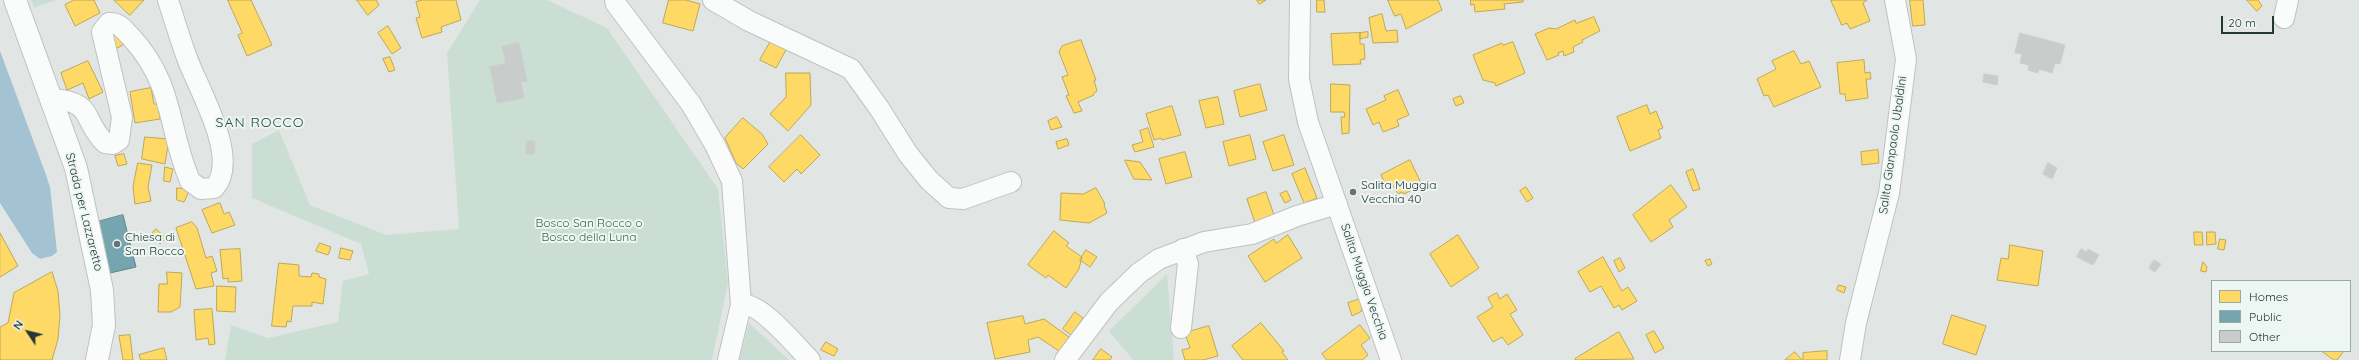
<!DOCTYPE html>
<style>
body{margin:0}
#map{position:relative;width:2359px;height:360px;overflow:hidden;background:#e1e6e5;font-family:Quicksand,sans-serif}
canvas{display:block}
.legend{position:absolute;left:2211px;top:280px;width:140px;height:72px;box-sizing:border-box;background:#eef6f3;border:1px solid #9caaa7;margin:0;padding:5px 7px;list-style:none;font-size:12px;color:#213735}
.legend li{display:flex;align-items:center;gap:8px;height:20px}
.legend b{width:20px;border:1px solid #9caaa7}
.north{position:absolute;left:8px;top:312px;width:40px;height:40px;-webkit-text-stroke:3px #eef6f3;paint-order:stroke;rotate:305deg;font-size:11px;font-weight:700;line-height:16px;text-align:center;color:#213735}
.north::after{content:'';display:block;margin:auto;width:14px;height:18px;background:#213735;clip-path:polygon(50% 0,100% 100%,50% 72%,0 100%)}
.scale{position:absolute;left:2221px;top:16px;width:53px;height:18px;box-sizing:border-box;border:2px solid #213735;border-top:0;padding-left:5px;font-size:12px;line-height:14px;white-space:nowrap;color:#213735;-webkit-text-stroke:3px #eef6f3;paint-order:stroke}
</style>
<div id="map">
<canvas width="2359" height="360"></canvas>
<ul class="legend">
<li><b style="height:11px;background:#ffd966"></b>Homes</li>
<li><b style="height:11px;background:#76a5af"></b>Public</li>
<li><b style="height:11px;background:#c8cdcc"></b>Other</li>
</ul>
<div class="north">N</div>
<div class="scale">20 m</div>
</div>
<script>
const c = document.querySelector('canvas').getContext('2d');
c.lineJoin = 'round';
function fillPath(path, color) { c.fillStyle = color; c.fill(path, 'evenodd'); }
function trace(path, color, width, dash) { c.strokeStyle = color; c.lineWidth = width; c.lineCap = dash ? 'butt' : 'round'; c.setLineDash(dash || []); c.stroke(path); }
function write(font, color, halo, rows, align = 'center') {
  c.font = font + ' Quicksand,sans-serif'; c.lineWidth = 4; c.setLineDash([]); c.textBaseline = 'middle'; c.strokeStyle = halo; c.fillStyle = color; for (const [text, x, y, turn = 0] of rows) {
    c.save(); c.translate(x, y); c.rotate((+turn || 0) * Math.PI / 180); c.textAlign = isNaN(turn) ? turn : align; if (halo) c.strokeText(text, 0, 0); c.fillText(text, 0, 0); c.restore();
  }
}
const green = new Path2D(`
 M31,0H56L34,8Z
 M480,0H547L607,28L718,189L728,283L712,360H225L231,325L268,338L338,322L343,281L369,274L361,244L252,198V144L279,130L310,205L386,235L459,229L447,53Z
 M1167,274L1174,360H1133L1109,331Z
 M749,323L789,360H739Z`);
const water = new Path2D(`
 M0,51L45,172L50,187L57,252L52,256L40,259L32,253L0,203Z`);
const homes = new Path2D(`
 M74,0H94L100,13L75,26L65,5Z
 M114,0H144L130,15Z
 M228,0H251L272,45L247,56L238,35L242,33Z
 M357,0H376L379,5L368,15Z
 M423,0H456L461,20L441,27L442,32L422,38L416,18L420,17L416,2Z
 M669,0H686L700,4L693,31L663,23Z
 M1257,0H1266L1260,4Z
 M1317,0H1324L1325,12H1317Z
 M1388,0H1438L1442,10L1406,29L1401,14L1395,16Z
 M1471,0H1523V2L1504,4L1505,9L1475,12L1474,4L1471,5Z
 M1831,0H1867L1863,3L1870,21L1850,29L1847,23L1842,25Z
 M1910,0H1923L1925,25L1913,26Z
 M2247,0H2258L2262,6L2257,11Z
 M1382,14L1386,31L1397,30L1398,42L1373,43L1369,18Z
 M1594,17L1600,31L1582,40L1583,42L1573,47L1574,52L1564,56L1563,51L1558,53L1559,55L1547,60L1535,34L1549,28L1556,29L1575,20L1576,23Z
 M388,26L401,48L392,54L378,33Z
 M118,32L126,43L114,50L108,38Z
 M1368,32V37L1360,39V33Z
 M1360,33V44H1364L1365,59L1360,60L1361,64L1333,65L1331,34Z
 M772,39L787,48L776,68L760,60Z
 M1081,40L1096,80H1094L1097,91L1093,94L1094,95L1078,102L1082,111L1074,113L1066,96L1069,95L1062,77L1068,75L1059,52L1062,46Z
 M1513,42L1525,73L1496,86L1495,83L1483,80L1473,55L1502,43L1503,45Z
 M1794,51L1801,64L1809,61L1821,87L1774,107L1768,95L1764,96L1757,79L1776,69L1772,61Z
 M390,57L395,70L389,72L383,59Z
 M1864,60L1865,73L1870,72L1871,79H1866L1868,98L1846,101L1845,94H1840L1837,63Z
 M88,61L103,92L89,99L83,83L67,90L61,73Z
 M786,73H810L811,105L788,131L770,114L786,97Z
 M1260,84L1267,110L1240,117L1234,91Z
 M1331,84L1350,85L1349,133L1342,134L1341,117H1345L1344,112H1331Z
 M151,88L154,104H158L160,119L135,123L130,92Z
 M1398,90L1409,115L1397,120L1399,126L1383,132L1379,122L1373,125L1366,109L1386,100L1384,96Z
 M1461,96L1464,103L1456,106L1453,99Z
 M1218,97L1224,124L1206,128L1199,101Z
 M1647,105L1650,114L1656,111L1663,128L1658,130L1661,138L1630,151L1617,117Z
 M1172,106L1181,135L1162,140L1161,138L1154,140L1146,114Z
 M1057,117L1062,127L1051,130L1048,121Z
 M743,118L762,134L768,144L743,169L736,163L725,138Z
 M1148,128L1154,147L1135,152L1132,145L1143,142L1140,131Z
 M801,135L820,155L801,174L797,169L784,182L769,167Z
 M1250,135L1256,159L1229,166L1223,142Z
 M1284,135L1294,165L1273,171L1263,142Z
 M145,137L169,139L165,164L142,159Z
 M1067,139L1069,145L1058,149L1056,142Z
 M1878,150L1879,163L1862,165L1861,152Z
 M1185,152L1192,177L1166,184L1159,159Z
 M124,154L127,164L118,166L115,156Z
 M1125,160L1140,162L1152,180L1134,179Z
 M1410,160L1422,185L1404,194L1402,192L1398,194L1392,184L1387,187L1381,175Z
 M138,163L152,165L148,187L151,201L135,204L133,187Z
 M165,167L173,169L170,182L164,181Z
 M1305,168L1317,198L1304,203L1292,174Z
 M1693,169L1700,189L1693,191L1686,172Z
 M1671,185L1687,207L1669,220L1673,227L1651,242L1633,215Z
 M1526,187L1533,198L1527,202L1520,191Z
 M177,188L190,189L184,202L177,200Z
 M1096,188L1105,204L1104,205L1107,213L1089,223L1060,220L1061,193L1083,194Z
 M1287,191L1291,200L1285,203L1280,194Z
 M1266,192L1274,215L1255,223L1247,199Z
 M220,203L224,214L229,212L235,225L212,233L202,210Z
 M192,222L197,228L206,258L212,256L217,271L211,273L214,286L196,289L176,228Z
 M156,229L166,238L160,244L151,235Z
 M1054,231L1069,243L1066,246L1082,257L1079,269L1066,288L1048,275L1046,278L1028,265Z
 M2194,232H2202L2203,245H2195Z
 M2207,232H2215L2216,244L2207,245Z
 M0,233L18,266L0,277Z
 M1288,235L1302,258L1265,282L1248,256L1274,239L1276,243Z
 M1458,235L1479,268L1451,287L1430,254Z
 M2220,239L2226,240L2224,250L2218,249Z
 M320,243L331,247L328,255L316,251Z
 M2010,245L2043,251L2038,286L1997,280L2001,258L2008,259Z
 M341,248L353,251L350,260L339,258Z
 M240,249L242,281L228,282V278L223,279L220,250Z
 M1086,250L1097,257L1090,267L1080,260Z
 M1603,257L1622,291L1628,287L1637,301L1622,310L1619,305L1614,308L1601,286L1590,292L1578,272Z
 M1620,258L1625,268L1619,272L1614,261Z
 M1710,259L1712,264L1708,266L1705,261Z
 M2203,262L2207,267L2206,272L2201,271Z
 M279,263L299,265V276L311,277L312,273L319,274V277L326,279L323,304L312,302V306H293L291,322L287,321L286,327L272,326Z
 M52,272L58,291L60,315L58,339L52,360H0V327L8,323L14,293Z
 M167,272L182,273L180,307L171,312H158L159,284H167Z
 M1839,285L1846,287L1844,293L1837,290Z
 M217,286L236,287L235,312L217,311Z
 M1497,293L1500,299L1507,294L1517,310L1510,314L1523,335L1508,345L1502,337L1493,342L1477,317L1493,307L1488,298Z
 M1360,299L1362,311L1352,316L1348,303Z
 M212,309L215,344L209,345L208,338L196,340L194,310Z
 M1075,312L1083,318L1071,335L1063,329Z
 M1952,315L1986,326L1976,355L1943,344Z
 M1023,316L1025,324L1044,319L1069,337L1059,351L1038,337L1028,340L1030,352L995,359L987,323Z
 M1261,323L1284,351L1282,352L1288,360H1243L1232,346Z
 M1360,325L1370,338L1361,345L1368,355L1362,360H1327L1322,354Z
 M1209,326L1218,356L1203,360H1185L1182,350L1190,348L1185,333Z
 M1654,331L1664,348L1655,353L1646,335Z
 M1619,332L1634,359L1576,360L1575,359Z
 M130,335L133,360H123L119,336Z
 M826,342L838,349L834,356L821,350Z
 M164,348L167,360H141L139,355Z
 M1101,349L1112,357L1110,360H1093Z
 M1827,351V360H1803V353Z
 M2322,351H2344L2337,360H2334Z
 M1795,352L1802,360H1785Z`);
const public = new Path2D(`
 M123,215L136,267L110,273L97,222Z`);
const building = new Path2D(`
 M2020,33L2065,45L2060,64L2055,63L2052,73L2039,69L2038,73L2028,70L2029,65L2020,63L2022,54L2015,53Z
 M519,43L527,81L521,82L524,98L497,103L490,67L506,63L502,47Z
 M1984,74L1998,76L1997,85L1983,82Z
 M527,141H535L534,154H526Z
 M2048,163L2057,168L2052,179L2043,174Z
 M2081,249L2087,252L2088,249L2099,255L2093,265L2077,257Z
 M2154,260L2161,264L2155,272L2149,268Z`);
const minor = new Path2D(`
 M615,0L616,4L691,104L715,145L732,181L741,305L728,360
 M713,0L749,21L851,69L879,108L908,154L929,180L949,198L963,199L1011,182
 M1300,0L1299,79L1308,122L1391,360
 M2284,18L2288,0
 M51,99C95,101 81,119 105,143L113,144L119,140L122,117L102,32L109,23C119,22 124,30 131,37C175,85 167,127 190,181L201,189L214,188C241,159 198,89 187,58C180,39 174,19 168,0
 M741,305C760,301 796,346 810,360
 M1181,328L1188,264L1183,249
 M1065,360L1109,302L1139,273L1159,259L1204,242L1252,234L1297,216L1337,204
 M1850,360L1856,323L1889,193L1894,155L1906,59L1895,0`);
const secondary = new Path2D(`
 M15,0L76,168L102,290L104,325L97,360`);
const markers = [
 [1353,192,4,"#647473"],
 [117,244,4,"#647473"]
];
const streetNames = [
 ["Salita Gianpaolo Ubaldini",1893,145,-82],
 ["Strada per Lazzaretto",84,212,76],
 ["Salita Muggia Vecchia",1364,282,71]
];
const poiNames = [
 ["Salita Muggia",1361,185],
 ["Vecchia 40",1361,199],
 ["Chiesa di",125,237],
 ["San Rocco",125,251]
];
const parkNames = [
 ["Bosco San Rocco o",589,223],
 ["Bosco della Luna",589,237]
];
const quarterNames = [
 ["SAN ROCCO",260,123]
];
fillPath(green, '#cbded4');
fillPath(water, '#a4c3d2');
fillPath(homes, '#ffd966');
trace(homes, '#bca857', 1);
fillPath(public, '#76a5af');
trace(public, '#5c848a', 1);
fillPath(building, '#c8cdcc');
trace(building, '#cacfce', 1);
trace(minor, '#bec3c2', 22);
trace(secondary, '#bec3c2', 24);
trace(minor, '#fafbfb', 20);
trace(secondary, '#fafbfb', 22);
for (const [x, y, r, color] of markers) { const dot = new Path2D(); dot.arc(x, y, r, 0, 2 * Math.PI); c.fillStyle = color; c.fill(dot); trace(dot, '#eef6f3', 1.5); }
write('12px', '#213735', '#eef6f3', streetNames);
write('12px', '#213735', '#eef6f3', poiNames, 'left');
write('12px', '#2f6a51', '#eef6f3', parkNames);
c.letterSpacing = '1px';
write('14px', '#1f4745', '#eef6f3', quarterNames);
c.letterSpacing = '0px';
</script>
